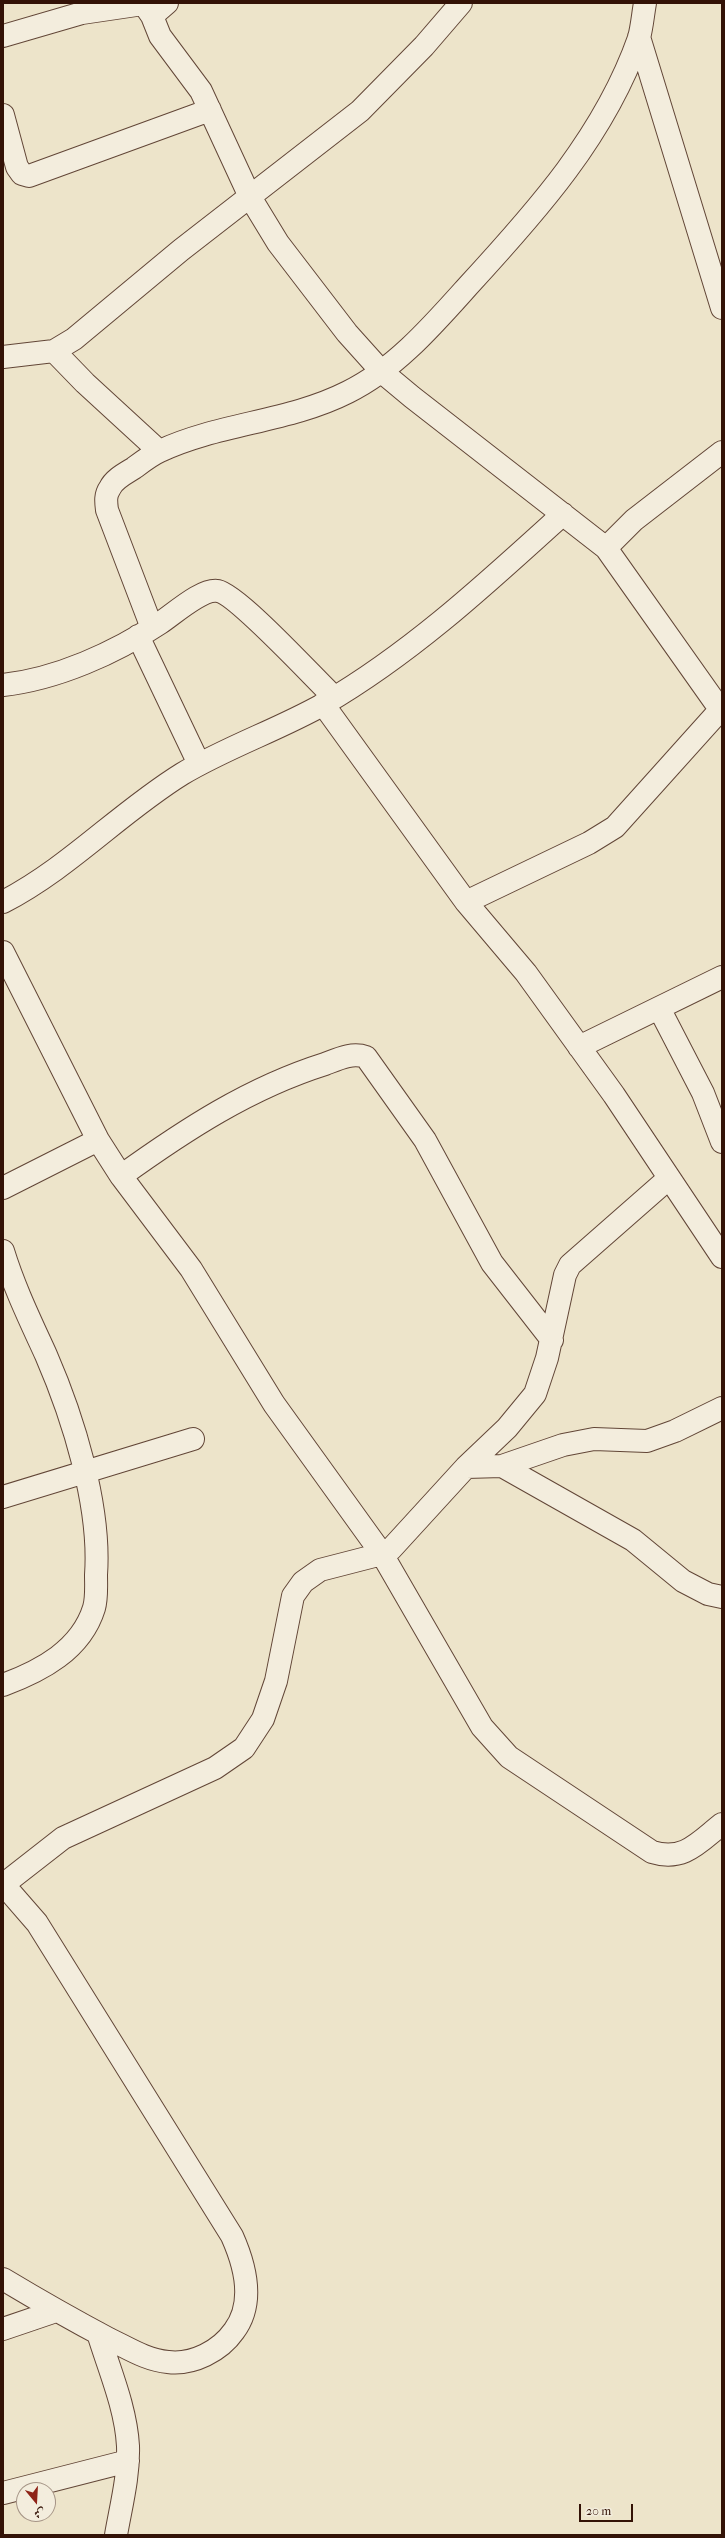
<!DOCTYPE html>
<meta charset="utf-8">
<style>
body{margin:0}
#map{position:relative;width:725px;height:2538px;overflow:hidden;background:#ede4ca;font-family:"IM FELL French Canon",Amiri,serif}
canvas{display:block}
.frame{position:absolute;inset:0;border:4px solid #331206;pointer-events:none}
.north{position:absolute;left:16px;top:2482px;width:40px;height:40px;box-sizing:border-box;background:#f3eddd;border:1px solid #a69587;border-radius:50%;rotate:162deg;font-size:11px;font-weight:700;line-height:16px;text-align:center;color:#331206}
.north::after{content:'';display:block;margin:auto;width:14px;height:18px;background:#8f2418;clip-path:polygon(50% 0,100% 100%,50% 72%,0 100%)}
.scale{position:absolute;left:579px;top:2504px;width:54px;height:18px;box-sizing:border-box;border:2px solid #331206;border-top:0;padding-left:5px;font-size:12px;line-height:14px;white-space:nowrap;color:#331206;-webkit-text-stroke:3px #f3eddd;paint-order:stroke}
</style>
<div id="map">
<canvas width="725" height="2538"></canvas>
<div class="frame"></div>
<div class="north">ش</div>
<div class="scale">20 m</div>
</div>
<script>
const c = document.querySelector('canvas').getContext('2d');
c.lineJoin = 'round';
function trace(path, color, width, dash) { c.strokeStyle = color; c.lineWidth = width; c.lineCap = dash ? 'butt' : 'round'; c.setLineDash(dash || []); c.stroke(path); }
const minor = new Path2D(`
 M143,3L152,16L160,36L201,91L250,197L278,243L347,333L382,372L412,397L606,548L722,712
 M152,16L167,3
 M3,36L82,13L143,4
 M639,37L722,308
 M3,115L17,167L22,174L29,176L210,110
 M54,351L85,383L159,451
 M3,357L54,351L74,339L181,250L360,111L424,46L461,3
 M606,548L634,520L722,452
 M152,628L107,510C106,502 105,495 110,488C114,479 126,473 134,468C142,462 151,455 160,451C220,423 289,422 348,392C395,369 433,325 468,286C537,211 605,135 639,38C642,27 643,14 645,3
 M138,636L199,764
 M3,685C57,679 115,653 160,623C174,614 202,588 218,591C238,595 314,678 334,697
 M323,704L466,902L526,973L614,1095L722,1257
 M3,902C69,868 119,813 182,774C227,747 278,730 324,704C413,652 487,583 563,514
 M466,902L589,843L615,827L720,710
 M3,952L98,1140L121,1176L191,1269L274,1404L382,1554L482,1727L509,1757L652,1852C684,1862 699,1842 722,1824
 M659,1008L703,1093L722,1142
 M579,1047L722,977
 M121,1176C185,1130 249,1088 325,1064C338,1059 352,1052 366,1057L425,1140L492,1263L552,1340
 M3,1188L98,1140
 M3,1251C14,1287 30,1320 46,1355C73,1417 101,1506 96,1575C96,1585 97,1598 94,1608C81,1650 41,1671 3,1685
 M502,1466L633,1540L683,1581L708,1594L722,1597
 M466,1467L502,1466L563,1445L594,1439L647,1441L675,1431L722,1408
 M3,1497L193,1439
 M3,1884L37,1923L232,2236C245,2265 255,2303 234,2331C220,2351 193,2365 168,2362C146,2360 128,2348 109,2339C73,2320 38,2300 3,2279
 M4,1884L63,1838L215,1768L244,1748L263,1719L276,1681L293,1596L303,1582L320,1570L382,1554L391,1549L466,1467L507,1428L535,1394L547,1358L565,1275L570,1265L668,1179
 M3,2329L56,2311
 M98,2333C109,2369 126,2408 128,2446C129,2476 121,2506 116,2535
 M3,2493L128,2461`);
trace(minor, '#624637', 24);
trace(minor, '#f3eddd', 22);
</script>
